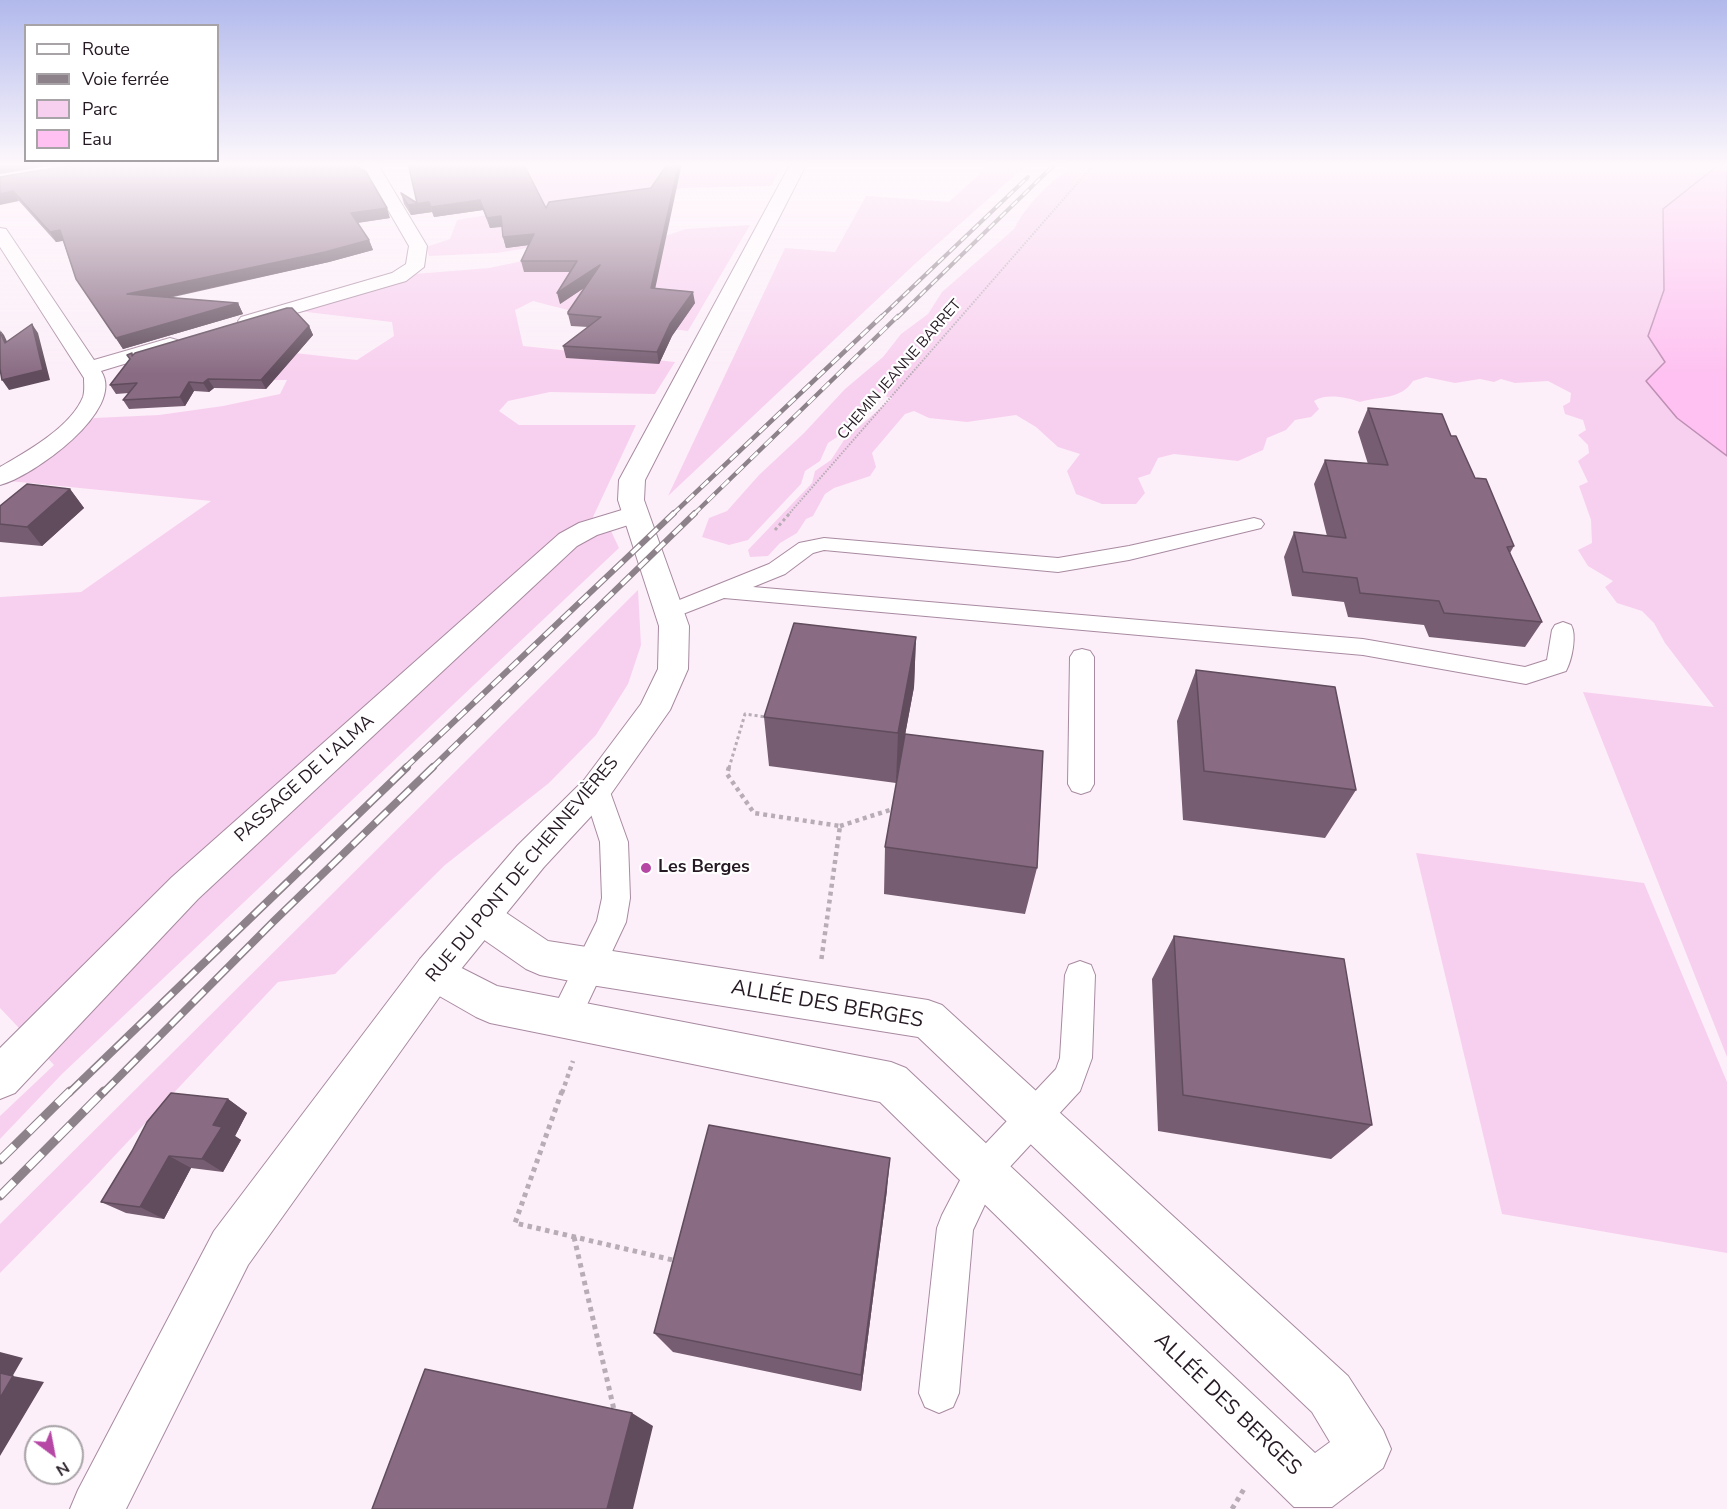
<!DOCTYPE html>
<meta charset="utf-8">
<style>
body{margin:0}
#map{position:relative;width:1727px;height:1509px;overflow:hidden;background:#fceff9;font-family:"Nunito Sans",sans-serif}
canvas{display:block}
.legend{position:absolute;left:24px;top:24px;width:195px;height:138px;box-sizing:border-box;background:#fff;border:2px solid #a8a3a7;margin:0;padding:8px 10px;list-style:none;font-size:18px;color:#251a23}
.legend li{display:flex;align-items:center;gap:12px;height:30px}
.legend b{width:30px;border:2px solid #a8a3a7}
.north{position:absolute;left:24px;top:1425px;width:60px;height:60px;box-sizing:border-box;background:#fff;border:2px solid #a8a3a7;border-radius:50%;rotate:148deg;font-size:16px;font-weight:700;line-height:24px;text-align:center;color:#251a23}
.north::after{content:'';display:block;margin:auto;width:21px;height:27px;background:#b647a5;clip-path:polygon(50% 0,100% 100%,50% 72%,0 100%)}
</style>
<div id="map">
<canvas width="1727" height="1509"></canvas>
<ul class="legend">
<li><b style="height:8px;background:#fff"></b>Route</li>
<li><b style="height:8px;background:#8d818a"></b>Voie ferrée</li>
<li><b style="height:16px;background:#f8d0ef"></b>Parc</li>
<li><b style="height:16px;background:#fec1f1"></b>Eau</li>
</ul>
<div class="north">N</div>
</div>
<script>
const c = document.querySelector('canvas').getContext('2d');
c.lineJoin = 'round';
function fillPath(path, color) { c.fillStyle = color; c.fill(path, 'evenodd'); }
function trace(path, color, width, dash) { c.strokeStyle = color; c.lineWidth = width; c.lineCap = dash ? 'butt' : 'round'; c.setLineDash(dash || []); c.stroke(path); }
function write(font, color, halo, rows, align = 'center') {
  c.font = font + ' "Nunito Sans",sans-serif'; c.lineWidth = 4.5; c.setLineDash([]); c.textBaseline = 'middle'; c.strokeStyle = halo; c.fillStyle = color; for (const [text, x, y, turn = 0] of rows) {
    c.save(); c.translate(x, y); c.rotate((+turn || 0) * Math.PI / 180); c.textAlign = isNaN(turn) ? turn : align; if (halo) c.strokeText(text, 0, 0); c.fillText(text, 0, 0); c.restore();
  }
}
const green = new Path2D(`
 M486,163H783L771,186L682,188L615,201L628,223L522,249L496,253L429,256L426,247L450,239L457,220L535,207Z
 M991,163H1029L917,262L668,496L785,248L835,252L866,196L949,202Z
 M1072,163H1722L1663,209L1666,294L1648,336L1665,362L1677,418L1727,456V1057L1583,692L1714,707L1665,643L1654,623L1642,611L1617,603L1605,587L1613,581L1588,566L1578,550L1592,543L1591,520L1579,486L1588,482L1578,461L1589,453L1588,445L1578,435L1586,430L1583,420L1565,414L1563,406L1570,402L1571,393L1548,381L1515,383L1501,379L1494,382L1480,379L1455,383L1426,377L1413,381C1401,400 1379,396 1360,402C1347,397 1325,393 1314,401L1319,409L1311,417L1295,420L1286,430L1267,438L1263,450L1238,461L1174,454L1158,458L1150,474L1138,478L1145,493L1136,504H1102L1076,494L1067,471L1080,454L1058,447L1036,427L1016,415L967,422L929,418L914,411L905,414L872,453L876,467L870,476L834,488L825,494L813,516L806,519L797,533L780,543L768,556L750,557L748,550L812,483L815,471L831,460L844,440L892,398L887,397L883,390L856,413L857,420L851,428L828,443L820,461L805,471L801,484L748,540L729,545L702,537L709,518L727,511L759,475L804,433L845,389L883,357L901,334L928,314L942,292L1014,229C1022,212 1037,196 1051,183C1059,176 1066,173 1072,163Z
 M750,225L688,331L610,321L533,301L515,310L523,346L675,362L655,394L550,392L508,401L499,411L519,425H636L593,517L591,529L611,531L619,548L62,1074L0,1139V1116L54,1065L0,1008V597L81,592L211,501L9,481L61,448L94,418L159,415L223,406L280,394L287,380H217L260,349L357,360L394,336L392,322L298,311L414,274L489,268L542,257L638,245L686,229Z
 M638,590L641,645L628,684L596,735L549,783L445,865L335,974L278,982L89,1183L0,1273V1224Z
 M1416,853L1644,883L1727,1082V1253L1502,1214Z`);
const water = new Path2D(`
 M1721,163H1727V456L1677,418L1646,381L1665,362L1648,336L1664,290L1663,209Z`);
const pathFar3 = new Path2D(`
 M788,515L1095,163`);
const pathFar2 = new Path2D(`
 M775,530L790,513
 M729,768L745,714L766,717`);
const pathFar1 = new Path2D(`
 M729,767L727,774L754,813L840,826L821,962
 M840,826L896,808
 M562,1093L573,1061`);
const path = new Path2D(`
 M562,1091L515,1223L677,1261
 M574,1237L615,1414
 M1232,1509L1244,1489`);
const lane = new Path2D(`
 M1254,518L1261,520L1264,524L1261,528L1129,560L1058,572L824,550L813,553L785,574L753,587L1363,639L1525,667L1547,660L1552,630L1555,625L1563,622L1571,625C1577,635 1572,660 1566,671L1526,684L1363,655L724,598L670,619L662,617L659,612L662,607L769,564L799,543L824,538L1058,558L1129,546Z
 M1082,649L1090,651L1094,657V784L1090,791L1081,794L1072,791L1068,784L1070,657L1074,651Z
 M596,779L605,782L609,789L628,842L630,898L626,922L576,1028L565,1033L554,1028L549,1018L597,921L602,898L600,842L583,789L587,782Z
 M1080,961L1091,965L1095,975L1092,1058L1080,1091L995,1183L973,1230L959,1393L953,1407L939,1413L925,1407L919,1393L937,1228L942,1215L971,1159L1056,1069L1060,1058L1065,975L1069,965Z`);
const street = new Path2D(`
 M361,163H377L427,246L424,267L406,281L255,325H241L238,321L241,317L392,273L406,264L409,246Z
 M0,228L6,229L94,360L170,338L177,340L181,344L177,348L101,371C127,410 32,477 0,485V467C26,452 71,427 83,397C85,391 84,384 84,378L0,247Z
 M635,506L644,508L648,514L644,520L597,535L577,546L198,899L15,1093L0,1099V1048L172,877L559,534L579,523Z
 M480,900L493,904L548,941L928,1000L942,1005L1348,1376L1383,1430L1391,1449L1383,1468L1332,1507H1294L880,1102L490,1023L476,1017L420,985L414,972L420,959L434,954L497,986L891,1062L906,1068L1315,1453L1330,1442L1312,1412L918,1037L591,985L540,975L526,969L467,928L461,916L467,904Z`);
const secondary = new Path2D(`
 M791,163H807L645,480L644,500L689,626L688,669L670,710L608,798L544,867L448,985L248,1265L126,1509H70L78,1490L214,1231L420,959L518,845L584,780L641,704L658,669L659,626L618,500L619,480Z`);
const railFar4 = new Path2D(`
 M880,318L1028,177
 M897,318L1056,163`);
const railFar3 = new Path2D(`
 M672,515L882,316
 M693,515L898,316`);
const railFar2 = new Path2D(`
 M405,768L674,513
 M432,768L695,513`);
const railFar1 = new Path2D(`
 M69,1093L407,767
 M103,1093L274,921L433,767`);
const rail = new Path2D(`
 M0,1160L70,1091
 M0,1196L104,1091`);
const wall = new Path2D(`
 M0,177L390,218L358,223L369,240L373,250L329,262L169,298L238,303L243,314L123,349L76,279L63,241L56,242L19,201Z
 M401,193L417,203L546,208L655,288L695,303L672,336L659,364L566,358L563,346L588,327L571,326L568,314L584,288L560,304L570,272H524L521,261L528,245L506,248L503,237L502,227L490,228L483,210L434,217L432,212L411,215L404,204Z
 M309,326L313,335L266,389L214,388L209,392L194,391L185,406L129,409L123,400L129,393L116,394L110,385L133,355Z
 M1368,408L1451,436L1514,546L1510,553L1542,622L1525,647L1429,637L1424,625L1348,617L1344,602L1292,596L1284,557L1294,532L1327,536L1314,484L1325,460L1368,464L1358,432Z
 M70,489L84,508L42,546L0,542V506Z
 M916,637L914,687L896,783L769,766L764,717Z
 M1196,670L1356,790L1325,838L1183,820L1177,721Z
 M885,847L1037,868L1025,914L884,894Z
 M1174,936L1372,1125L1331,1159L1158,1131L1152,979Z
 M228,1099L247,1113L235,1136L241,1140L223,1172L191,1168L164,1219L126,1213L101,1202Z
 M887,1190L861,1391L673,1352L654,1333Z`);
const shadedWall = new Path2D(`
 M0,163H64L0,174Z
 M679,163H682L653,299L651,288Z
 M13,191L19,201L0,205V194Z
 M480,200L483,210L434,217L431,207Z
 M429,202L432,212L411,215L408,205Z
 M387,208L390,218L355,223L351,213Z
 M501,216L504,226L490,228L487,218Z
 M60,230L66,240L56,242L50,232Z
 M534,234L537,244L506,248L503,237Z
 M369,240L373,250L329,262L133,305L127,294Z
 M600,265L602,276L560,304L557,293Z
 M693,292L695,303L672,336L659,364L657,352L670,324Z
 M238,303L243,314L123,349L116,338Z
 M32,324L38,333L50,380L9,390L2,380Z
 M309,326L313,335L266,389L261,380Z
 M0,330L4,335L12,352L5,343Z
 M208,379L214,388L209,392L203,383Z
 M189,382L194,391L185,406L180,397Z
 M70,489L84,508L42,546L27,527Z
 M916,637L914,687L896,783L898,733Z
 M228,1099L247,1113L235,1136L241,1140L223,1172L202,1159L213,1125Z
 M169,1156L191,1168L164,1219L140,1207Z
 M890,1158L887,1190L861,1391V1375Z
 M0,1352L23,1358L12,1377L0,1374Z
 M13,1376L44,1382L0,1456V1398Z
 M632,1413L653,1426L633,1509H607Z`);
const building = new Path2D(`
 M85,163H351L366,172L387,208L351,213L369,240L325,252L127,294L238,303L116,338L76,279L60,230L50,232L13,191L0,194V177Z
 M408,163H523L546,208L549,202L651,188L668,163H679L651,288L693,292L670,324L657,352L563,346L601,317L568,314V312L600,265L557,293L577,261H521L534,234L503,237L501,216L487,218L480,200L431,207L429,202L408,205L401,193L417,203Z
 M287,308H292L309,326L261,380L208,379L203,383L189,382L180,397L123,400L137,383L110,385L130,359L127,355L132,353V356L135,353Z
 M32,324L43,370L2,380L0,369V332L5,343Z
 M1368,408L1442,414L1451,436H1456L1475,478L1486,479L1514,546L1507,547L1542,622L1444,613L1439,601L1360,593L1357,578L1303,572L1294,532L1346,538L1325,460L1388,465Z
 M27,484L70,489L27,527L0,524V506Z
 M794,623L916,637L898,733L764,717Z
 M1196,670L1335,687L1356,790L1204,771Z
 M905,734L1043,751L1037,868L885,847Z
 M1174,936L1344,959L1372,1125L1183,1095Z
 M171,1093L228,1099L213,1125L222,1127L202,1159L169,1156L140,1207L101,1202L132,1151L147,1122Z
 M709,1125L890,1158L861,1375L654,1333Z
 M425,1369L632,1413L607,1509H372Z
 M0,1373L13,1376L0,1398Z`);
const markers = [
 [646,868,6,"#b647a5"]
];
const farStreetnames = [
 ["CHEMIN JEANNE BARRET",900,370,-49]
];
const streetNames = [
 ["PASSAGE DE L'ALMA",305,779,-42],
 ["RUE DU PONT DE CHENNEVIÈRES",523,870,-50]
];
const poiNames = [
 ["Les Berges",658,868]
];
const nearStreetnames = [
 ["ALLÉE DES BERGES",827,1005,10],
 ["ALLÉE DES BERGES",1227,1405,44]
];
fillPath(green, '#f8d0ef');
fillPath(water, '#fec1f1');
trace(water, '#bd8fb3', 1.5);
trace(lane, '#a88aa1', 2);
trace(street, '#a88aa1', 2);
trace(secondary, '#a88aa1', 2);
trace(pathFar3, '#b8acb6', 2, [1.5, 1.5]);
trace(pathFar2, '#b8acb6', 3, [3, 3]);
trace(pathFar1, '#b8acb6', 4.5, [4, 4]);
trace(path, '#b8acb6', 5, [4.5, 4.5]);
fillPath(lane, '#fff');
fillPath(street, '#fff');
fillPath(secondary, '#fff');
trace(railFar4, '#8d818a', 4);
trace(railFar3, '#8d818a', 4.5);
trace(railFar2, '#8d818a', 6);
trace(railFar1, '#8d818a', 8);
trace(rail, '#8d818a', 9);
trace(railFar4, '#fff', 2, [8]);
trace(railFar3, '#fff', 3, [10]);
trace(railFar2, '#fff', 4, [12]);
trace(railFar1, '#fff', 5, [16]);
trace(rail, '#fff', 7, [20]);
fillPath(wall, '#765d71');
fillPath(shadedWall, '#604c5c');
fillPath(building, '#896c83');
trace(building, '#604c5c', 1.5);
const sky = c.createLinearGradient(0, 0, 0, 374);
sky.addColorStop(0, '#b1b9ec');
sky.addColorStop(0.44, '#fef8fc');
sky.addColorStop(1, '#fef8fc00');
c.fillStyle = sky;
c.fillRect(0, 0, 1727, 374);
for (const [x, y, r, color] of markers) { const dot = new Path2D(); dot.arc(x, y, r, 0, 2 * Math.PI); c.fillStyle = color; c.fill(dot); trace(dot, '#fff', 2); }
write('15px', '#251a23', '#fff', farStreetnames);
write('18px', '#251a23', '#fff', streetNames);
write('bold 18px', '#251a23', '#fff', poiNames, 'left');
write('21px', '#251a23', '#fff', nearStreetnames);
</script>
